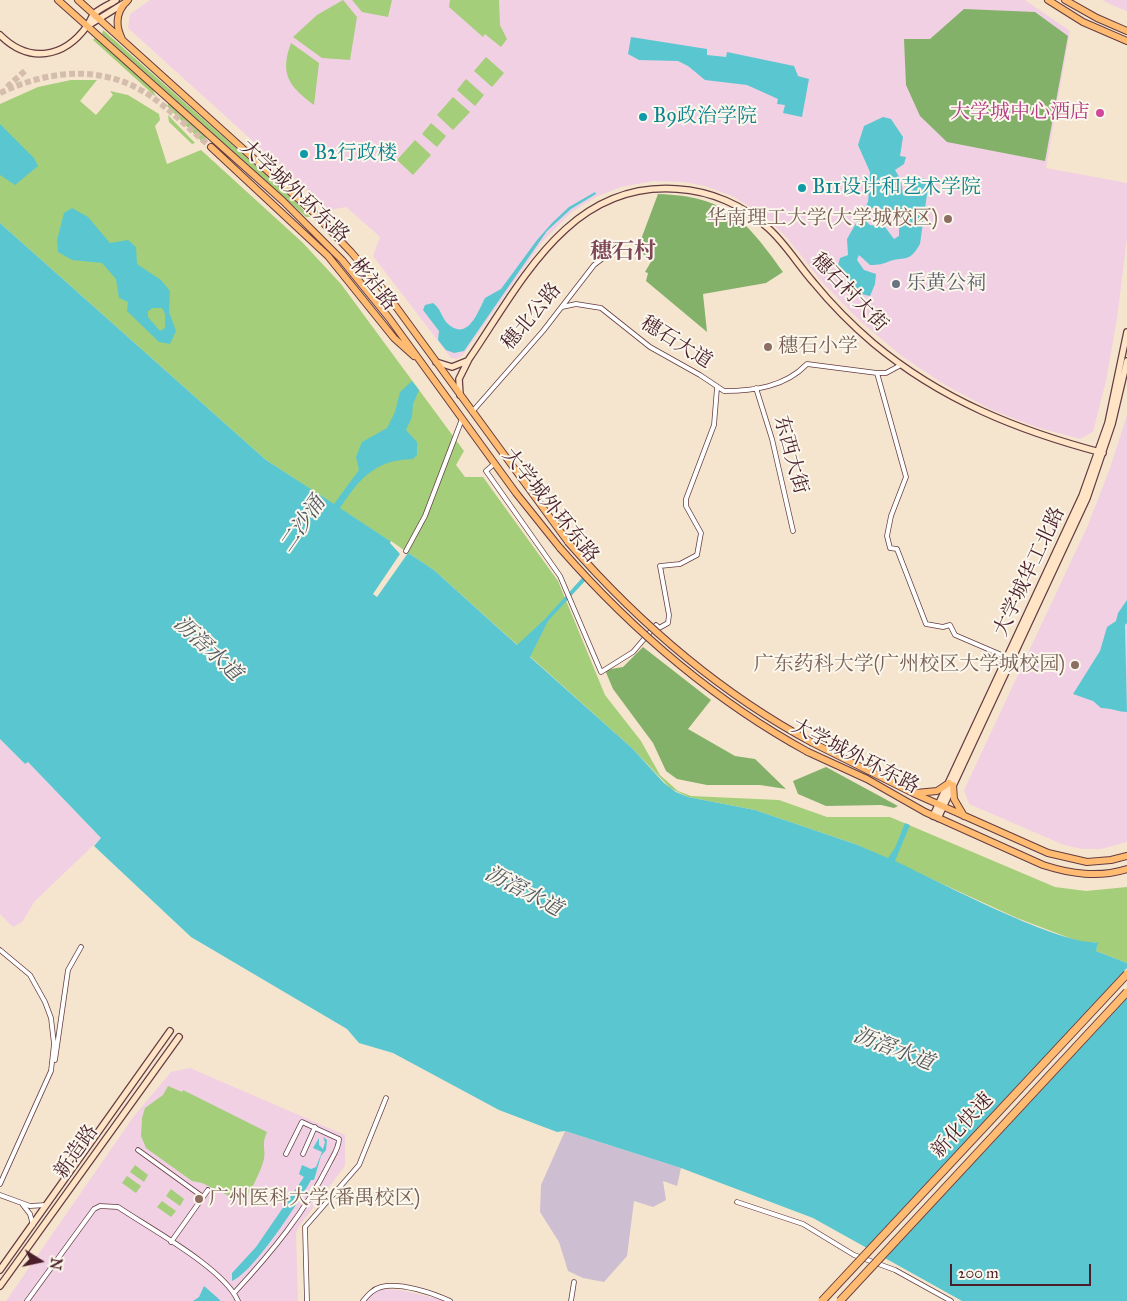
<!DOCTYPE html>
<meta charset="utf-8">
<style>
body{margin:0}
#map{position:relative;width:1127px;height:1301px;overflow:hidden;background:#f6e5ce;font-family:"IM FELL Great Primer",serif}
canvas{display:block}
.north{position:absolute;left:15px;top:1236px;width:50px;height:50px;-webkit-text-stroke:4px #fbf7ec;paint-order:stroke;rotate:100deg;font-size:14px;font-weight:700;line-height:20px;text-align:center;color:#4a1f2b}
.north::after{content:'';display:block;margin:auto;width:18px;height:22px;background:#4a1f2b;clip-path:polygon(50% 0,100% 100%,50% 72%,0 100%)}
.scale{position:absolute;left:950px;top:1264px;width:141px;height:22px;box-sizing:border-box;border:2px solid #4a1f2b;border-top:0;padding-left:6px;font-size:15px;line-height:18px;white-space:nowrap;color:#4a1f2b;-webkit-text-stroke:4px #fbf7ec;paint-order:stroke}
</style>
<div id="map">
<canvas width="1127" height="1301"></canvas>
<div class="north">N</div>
<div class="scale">200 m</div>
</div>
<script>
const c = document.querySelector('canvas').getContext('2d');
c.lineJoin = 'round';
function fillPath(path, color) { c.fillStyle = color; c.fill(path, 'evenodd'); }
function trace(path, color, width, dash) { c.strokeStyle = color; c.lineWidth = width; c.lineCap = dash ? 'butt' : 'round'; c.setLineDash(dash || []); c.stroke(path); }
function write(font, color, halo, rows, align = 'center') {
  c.font = font + ' "IM FELL Great Primer","Noto Serif SC",serif'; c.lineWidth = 4; c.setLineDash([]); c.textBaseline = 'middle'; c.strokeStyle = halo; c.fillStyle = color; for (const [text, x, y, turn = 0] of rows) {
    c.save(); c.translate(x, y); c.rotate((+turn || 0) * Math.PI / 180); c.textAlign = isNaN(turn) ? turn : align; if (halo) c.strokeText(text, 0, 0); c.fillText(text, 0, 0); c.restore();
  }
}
const built = new Path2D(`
 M150,0H1025L1070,31L1046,168L1127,183V238L1117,319L1106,381L1093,432L1080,439L1036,427L992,410L945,385L903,357L860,321L823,283L787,238L765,216L732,196L705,186L684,182L653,181L621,187L596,197L572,212L542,242L463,355L457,359L451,358L373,256L380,237L346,207L329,210L128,28L130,14Z
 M1102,0H1127V11L1114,6Z
 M1127,415V842L1101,849H1082L1064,845L969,804L964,790L1088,525L1110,468Z
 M0,739L25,764L28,762L101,838L35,901L22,922L13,927L0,914Z
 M190,1068L345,1135V1166L300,1225L296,1233L298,1301H6L134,1116L171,1072Z
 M383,1289L400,1290L449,1301H367L373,1292Z`);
const industrial = new Path2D(`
 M565,1131L681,1168L677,1186L663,1181L666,1200L653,1207L634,1201L627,1256L604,1282L583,1278L568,1271L559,1242L540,1212L541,1185Z`);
const green = new Path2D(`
 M343,0L357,17L350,60L322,58L293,37L317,15Z
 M352,0H392L388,17L362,12Z
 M450,0H499L500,25L507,39L501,47L485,34L483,37L449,7Z
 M103,30L291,197L310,217H306L102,34Z
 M95,38L152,88L156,97L93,40Z
 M291,43L319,63L314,105C290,87 279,75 291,43Z
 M486,57L504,73L492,87L474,71Z
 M466,79L484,95L475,106L457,90Z
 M71,80H97L80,101L96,115L113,95L110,91L128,95L159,114L160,120L155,126L167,164L201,150L303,243L341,284L464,451L456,465L465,477H483L558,581L605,695L641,741L660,775L678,791L691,796L779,800L827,817H890L1055,887L1086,891L1127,887V963L1096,951L1097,942H1080L1017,918L855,844L755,810L688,797L670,788L633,749L434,570L266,460L0,223V104L38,87Z
 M453,97L470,112L453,130L437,115Z
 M169,103L206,137V139L201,141L167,106Z
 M168,115L195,143L192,144L169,122Z
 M431,123L446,136L437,147L422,134Z
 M415,140L431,155L413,175L397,160Z
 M168,1086L182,1092L183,1090L267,1132C261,1146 266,1148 264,1159C260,1174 251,1189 244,1203L202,1183L192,1181L146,1148L141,1136L142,1118L145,1108L163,1095Z
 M135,1165L148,1175L144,1182L130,1172Z
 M127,1176L141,1186L136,1193L122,1183Z
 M171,1189L184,1199L180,1206L166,1196Z
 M162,1201L176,1211L171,1217L157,1207Z`);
const forest = new Path2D(`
 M964,9L1035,12L1068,36L1045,161L947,142L920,116L906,85L904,39H930Z
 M658,194C726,196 746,220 783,272L766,283L703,294L707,332L646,281L648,273L645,272L652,260L637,250Z
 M643,647L711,700L688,729L735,756L755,759L786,789L760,785H707L677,779L666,771L653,743L613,689L605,670L623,667Z
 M826,767L898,806L894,808L881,805L826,806L798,794L793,781Z`);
const water = new Path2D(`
 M631,37L707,49V55L726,57L727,52L794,66L798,76L809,79L802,117L783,113L785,105L777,104L778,99L747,85L705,80L688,66L678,61L639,60L628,54Z
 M883,117L891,119L903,137L900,156L906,157L904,164L895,170L901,180L903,195L908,196L921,178L929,180L920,244C909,263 906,256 890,261C883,264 879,265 870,265L859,255L857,260L864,270L876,274L875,284L870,296L861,294L838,265L840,258L848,255L847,239L868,202L869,190L870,172L858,145L864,126ZM879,207L885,213L902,211L906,216L904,223L899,226V236L894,239L885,227L870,225L865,220L866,212L872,208Z
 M0,124L34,158L38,166L15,185L0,175Z
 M595,192L596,194L571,209L547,231L464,351L454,353L446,350L438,340L439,331L423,310L425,305L433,303C441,309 441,316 447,323C468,343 478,311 485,298L501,289L537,240L552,223L569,207Z
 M72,208L88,217L110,243L128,240L136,247L137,264L161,280L170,291L169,312L176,331L170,344L159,342L127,311L128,302L119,298L116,279L102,263L72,260L58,252L57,240L64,213ZM153,308H162L165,314V328L160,331L148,317V311Z
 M0,223L266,460L334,504L359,470L356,457L362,442L387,428L395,412L400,392L412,381L419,390L413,404L412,417L406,430L417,442V455L413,459C375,460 360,478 340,508L434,570L517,645L545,619L582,578L585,581L548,621L530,657L633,749L664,783L676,792L688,797L755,810L855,844L888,858L895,848L905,823L910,825L895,861C934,879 1062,947 1098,942L1096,951L1127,963V1301H962L813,1218L681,1168L565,1131L557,1132L499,1110L393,1053L359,1043L347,1029L191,937L94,846L101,838L28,762L25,764L0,739Z
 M1127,600V623L1125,625L1127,712C1119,712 1111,708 1101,708L1093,701L1073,694L1100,651L1107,627L1116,621L1118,613Z
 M323,1137L327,1140L326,1150L321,1156L314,1180H311C299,1202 253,1273 232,1281V1273L256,1247L304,1177L299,1174L302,1165L311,1169L316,1167L322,1152L313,1148L319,1138V1145L323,1149L325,1142Z
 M204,1286L220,1300V1301H193L199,1297Z`);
const pier = new Path2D(`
 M391,541L408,553L377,597L373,594L400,554L390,543Z
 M1127,968V998L884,1260L865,1249Z`);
const primaryTunnel = new Path2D(`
 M7,87L27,69
 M0,93C49,70 102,64 149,95C171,110 190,130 211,147`);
const street = new Path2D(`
 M562,307L576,304L601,308L650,347L700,375L724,391C754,391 785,387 807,364L877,373L906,477L891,516L887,536L890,548L897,549L926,624L943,627L950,625L955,635L1004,656
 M877,373H886L899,366
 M756,388L772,439L793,531
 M472,412L543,331L594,265L619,246
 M494,464L486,471L560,576L601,672L633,652L656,625L659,628L668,623L669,615L660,566L680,564L697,555L701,533L686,506V499L714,425L717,388
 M406,551L425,516L462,419
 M0,950L30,975L45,1002L51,1018L54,1044L51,1071L0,1184
 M55,1060L68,970L81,947
 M138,1150L203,1197
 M303,1154L315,1127
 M0,1195L30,1206L46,1205
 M737,1202L803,1224L854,1255L895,1270L951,1301
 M23,1205L30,1214L33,1225
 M171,1242L208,1190
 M235,1292C271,1253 305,1212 329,1164C333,1156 339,1148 339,1139L302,1122L286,1154
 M27,1301L94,1209L100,1206L118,1207C149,1228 224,1268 238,1301
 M307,1301L305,1227L359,1165L386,1098
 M363,1301C368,1295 373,1289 381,1287C400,1282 433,1293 450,1301
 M571,1301L574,1282`);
const secondary = new Path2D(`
 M89,25L126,2
 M0,35C29,64 64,58 87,26C90,22 91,18 93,15C98,9 109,5 116,0
 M436,362L452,367L467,361
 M460,395L459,379L469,359C521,283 569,181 677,189C711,191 743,205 768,228C786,244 798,265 814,283C832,305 852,325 873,343C941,400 1019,431 1103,453
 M933,816L1082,496L1108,423L1127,332
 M938,818L1087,498L1112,424L1127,361
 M0,1270L170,1031
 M0,1286L179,1037`);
const primary = new Path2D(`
 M58,0L283,201L342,260L389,318L516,493L560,548
 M78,0L313,212L351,252L386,293L568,542
 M1048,0L1083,22L1127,41
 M1065,0L1097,18L1127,31
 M122,39C115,25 116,11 128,0
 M211,147L328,256L394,338L414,356
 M813,743L913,793L1048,853L1087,862L1111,860L1127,856
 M808,752L867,779L925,812L1043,865C1071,874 1098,878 1127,869
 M953,785L954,799L964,816
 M916,793L937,791L949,783`);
const primaryBridge = new Path2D(`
 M568,542C638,622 718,692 813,743
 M560,548C631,629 713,700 808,752`);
const highwayBridge = new Path2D(`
 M822,1301L1127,974
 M840,1301L1127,992`);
const markers = [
 [1100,113,5,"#d1479c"],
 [643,117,5,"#0f9aa8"],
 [304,154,5,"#0f9aa8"],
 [802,188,5,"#0f9aa8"],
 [948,219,5,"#8d6e63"],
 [896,284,5,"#6b7280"],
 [768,347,5,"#8d6e63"],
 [1075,665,5,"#8d6e63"],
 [199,1199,5,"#8d6e63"]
];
const hotelNames = [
 ["大学城中心酒店",1090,113]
];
const cultureNames = [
 ["B9政治学院",653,117],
 ["B2行政楼",314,154],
 ["B11设计和艺术学院",812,188]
];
const streetNames = [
 ["大学城外环东路",294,192,43],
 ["彬社路",373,285,51],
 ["穗石村大街",849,293,46],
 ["穗北公路",532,317,-50],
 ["穗石大道",676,343,32],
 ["东西大街",790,455,75],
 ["大学城外环东路",550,506,51],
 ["大学城华工北路",1030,572,-65],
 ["大学城外环东路",855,757,27],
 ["新化快速",963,1126,-47],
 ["新造路",77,1152,-55]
];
const educationNames = [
 ["华南理工大学(大学城校区)",938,219],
 ["穗石小学",778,347,"left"],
 ["广东药科大学(广州校区大学城校园)",1065,665],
 ["广州医科大学(番禺校区)",209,1199,"left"]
];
const worshipNames = [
 ["乐黄公祠",906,284]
];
const waterNames = [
 ["二沙涌",303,525,-55],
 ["沥滘水道",207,649,43],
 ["沥滘水道",523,892,28],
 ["沥滘水道",893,1050,21]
];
const quarterNames = [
 ["穗石村",623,253]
];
fillPath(built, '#f1d0e3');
fillPath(industrial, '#cebed1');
fillPath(green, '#a4ce7a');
fillPath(forest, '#83b16a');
fillPath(water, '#5ac7d0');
fillPath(pier, '#f6e5ce');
trace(primaryTunnel, '#d4bdad', 6, [6, 3]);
trace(street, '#643d43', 5.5);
trace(secondary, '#643d43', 8);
trace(primary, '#643d43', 8);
trace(street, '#fff', 4);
trace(secondary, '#ffe4c6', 5.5);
trace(primary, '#ffbb71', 6);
trace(primaryBridge, '#643d43', 8, []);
trace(highwayBridge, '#643d43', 9, []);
trace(primaryBridge, '#ffbb71', 6);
trace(highwayBridge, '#ffbb71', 7);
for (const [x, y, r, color] of markers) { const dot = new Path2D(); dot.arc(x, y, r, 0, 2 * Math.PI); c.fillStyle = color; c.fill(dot); trace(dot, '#fbf7ec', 2); }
write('20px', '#b23c85', '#fbf7ec', hotelNames, 'right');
write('20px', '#0d838f', '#fbf7ec', cultureNames, 'left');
write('20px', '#4a1f2b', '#fbf7ec', streetNames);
write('20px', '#785e54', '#fbf7ec', educationNames, 'right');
write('20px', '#5b616d', '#fbf7ec', worshipNames, 'left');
write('italic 21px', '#505a65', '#fbf7ec', waterNames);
write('bold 22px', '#7d4758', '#fbf7ec', quarterNames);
</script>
